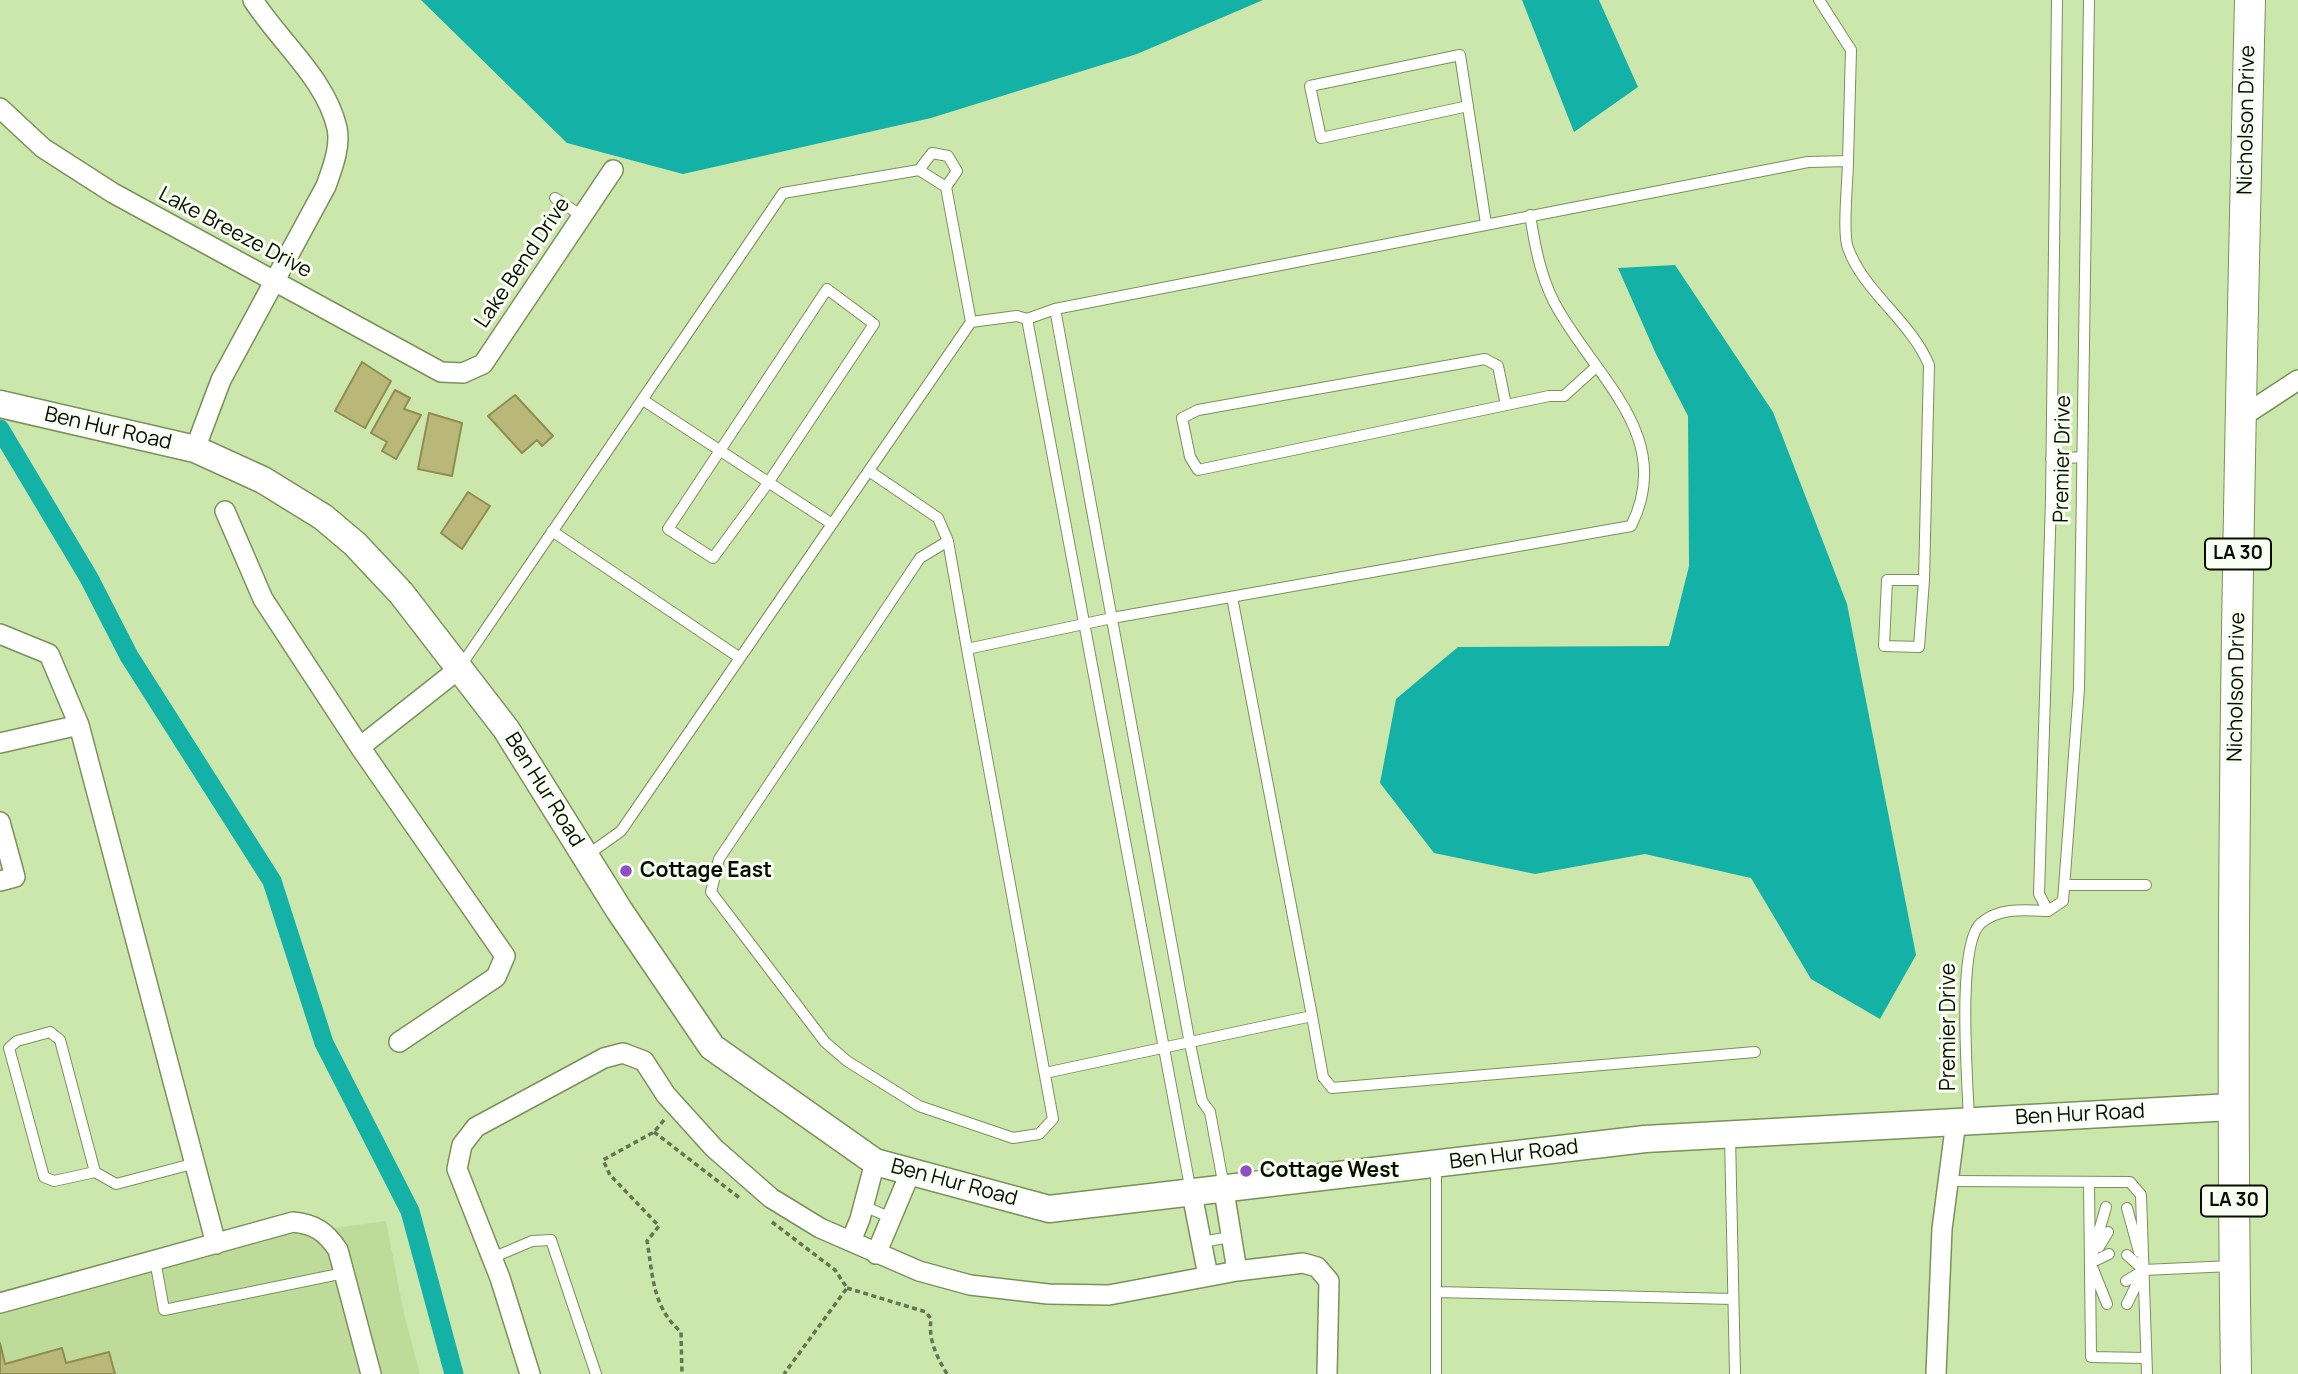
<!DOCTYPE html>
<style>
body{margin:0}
canvas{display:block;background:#cce7ab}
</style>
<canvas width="2298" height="1374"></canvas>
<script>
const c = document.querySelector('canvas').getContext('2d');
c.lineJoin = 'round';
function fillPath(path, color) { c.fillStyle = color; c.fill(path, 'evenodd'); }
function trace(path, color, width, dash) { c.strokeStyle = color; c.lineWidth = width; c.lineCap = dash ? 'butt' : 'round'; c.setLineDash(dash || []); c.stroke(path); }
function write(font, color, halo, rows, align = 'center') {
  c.font = font + ' Manrope,sans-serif'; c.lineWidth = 6; c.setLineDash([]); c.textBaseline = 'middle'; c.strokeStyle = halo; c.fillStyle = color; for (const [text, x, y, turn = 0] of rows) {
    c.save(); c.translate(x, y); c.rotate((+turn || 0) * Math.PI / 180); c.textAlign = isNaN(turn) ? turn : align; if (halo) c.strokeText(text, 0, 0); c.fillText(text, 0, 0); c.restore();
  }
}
const built = new Path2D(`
 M386,1221L404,1314L420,1374H0V1303L216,1244Z`);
const water = new Path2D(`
 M421,0H1263L1137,54L931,118L683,174L567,143Z
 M1522,0H1599L1638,87L1574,132Z
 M1675,265L1773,412L1847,604L1916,955L1880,1019L1811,979L1751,878L1645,854L1535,874L1434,853L1380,783L1396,699L1458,647L1669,646L1689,566L1688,416L1656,354L1618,268Z`);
const canal = new Path2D(`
 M0,429L89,578L129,656L272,881L324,1043L410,1211L454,1374`);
const building = new Path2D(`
 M362,362L391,381L365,428L335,411Z
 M395,390L410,398L404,409L421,415L396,459L382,451L387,442L371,433Z
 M515,395L553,436L542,446L537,440L522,453L488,416Z
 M429,413L462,423L452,476L418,469Z
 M468,492L490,506L462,549L441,533Z
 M0,1343L5,1364L62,1348L66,1363L109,1352L115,1374H0Z`);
const path = new Path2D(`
 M664,1120L654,1132L603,1160L610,1175L659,1226L647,1241C653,1275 652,1307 681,1332L682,1374
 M654,1132L741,1199
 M772,1222L835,1270L847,1288L784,1374
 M847,1288L926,1312L931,1319C928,1340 937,1357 947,1374`);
const lane = new Path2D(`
 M1819,0L1851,50L1848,161
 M2057,0L2051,499L2039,894L2048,911L2063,901L2079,689L2089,0
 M1468,106L1321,138L1310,86L1460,55L1486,224
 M919,170L932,153L948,156L957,171L946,187
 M555,198L582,216
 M827,289L874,324L768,483L713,558L668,529Z
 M1055,309L1190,1044L1202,1101L1210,1112L1224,1187
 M1027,319L1191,1192
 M643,400L832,524
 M1506,405L1498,366L1485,359L1198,410L1182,418L1190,457L1198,470L1549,396H1564L1596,367
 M2051,459L2082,457
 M869,471L938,518L948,541
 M552,531L740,658
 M1232,597L1312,1016
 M967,649L1053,1119L1039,1134L1013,1138L919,1106L847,1061L825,1042L711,892L719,859L920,558L948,541L967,649L1112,618L1631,526C1677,435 1592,375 1554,302C1540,274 1535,246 1530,215
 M460,667L783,193L919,170L946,187L971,322L1017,316L1027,319L1055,309L1808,162L1848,161C1848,179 1842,234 1848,248C1863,291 1911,321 1929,365L1924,580L1919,647L1884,646L1887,580H1924
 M586,856L621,831L971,322
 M2066,885H2146
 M1045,1073L1312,1016L1323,1077L1332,1088L1755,1052
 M1969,1121C1968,1084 1956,944 1981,923C2000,907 2025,910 2048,911
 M1730,1135L1735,1374
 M1436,1165V1374
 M95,1172L60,1040L50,1032L17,1041L9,1048L44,1177L54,1181L95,1172L116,1184L196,1163
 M1949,1181L2130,1182L2141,1195L2147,1374
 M2089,1182L2091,1357L2146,1358
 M864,1206L891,1218
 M2127,1208L2139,1252
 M1202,1242L1230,1237
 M2099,1247L2108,1232
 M2093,1252L2106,1207
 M2127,1255L2144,1270
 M492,1258L532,1241L551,1240L596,1374
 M155,1260L164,1310L344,1273
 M2090,1263L2109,1254
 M2093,1269L2107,1304
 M2126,1281L2144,1270L2231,1266
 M1436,1292L1733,1299
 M2127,1304L2142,1273`);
const street = new Path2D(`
 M0,108L43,148L113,193L441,372L463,373L483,364L613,170
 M2240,418L2298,380
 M195,449L221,380L326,186C332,169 341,147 337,128C326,79 279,41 253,0
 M225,511L263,599L360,747L505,956L496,977L399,1042
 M0,634L49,654L79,725L216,1244
 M0,743L79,725
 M360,747L460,668
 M0,822L15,877L0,881
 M1224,1191L1237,1271
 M1192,1194L1208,1276
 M851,1241L860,1219L875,1162
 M876,1254L911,1171
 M0,1303L293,1222C315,1224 326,1232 338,1250L371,1374
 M530,1374L500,1278L457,1169L462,1145L476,1127L604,1058L623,1053L644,1061L666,1095L714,1148L771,1198L820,1228L919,1271L970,1285L1048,1294L1109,1295L1237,1271L1303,1263L1317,1267L1329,1281L1327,1374
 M1936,1374L1942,1229L1956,1121`);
const secondary = new Path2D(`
 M0,404L195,449L263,480L323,517L355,544L401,593L506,729L619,910L712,1047L875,1162L1049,1209L1645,1139L2232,1107`);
const primary = new Path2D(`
 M2236,1374C2229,916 2239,458 2250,0`);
const markers = [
 [626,871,7,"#904ec3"],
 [1246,1171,7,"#904ec3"]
];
const shields = [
 [2238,554,66],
 [2234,1201,66]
];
const shieldNames = [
 ["LA 30",2238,554],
 ["LA 30",2234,1201]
];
const streetNames = [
 ["Nicholson Drive",2247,120,-89],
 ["Lake Breeze Drive",235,233,28],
 ["Lake Bend Drive",523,263,-56],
 ["Ben Hur Road",108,429,13],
 ["Premier Drive",2063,459,-89],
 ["Nicholson Drive",2237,687,-89],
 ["Ben Hur Road",544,790,58],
 ["Premier Drive",1949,1027,-90],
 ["Ben Hur Road",2080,1115,-3],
 ["Ben Hur Road",1514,1155,-7],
 ["Ben Hur Road",954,1183,15]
];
const poiNames = [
 ["Cottage East",640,871],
 ["Cottage West",1260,1171]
];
fillPath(built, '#bedb9a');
fillPath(water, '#14b1a7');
trace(canal, '#14b1a7', 19);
fillPath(building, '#b9b879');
trace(building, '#8f8e50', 2);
trace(lane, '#7a915a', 12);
trace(street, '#7a915a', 22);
trace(secondary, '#7a915a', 29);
trace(primary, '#7a915a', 32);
trace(path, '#657551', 3.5, [5, 3.5]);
trace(lane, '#fff', 10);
trace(street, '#fff', 19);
trace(secondary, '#fff', 26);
trace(primary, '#fff', 30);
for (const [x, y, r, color] of markers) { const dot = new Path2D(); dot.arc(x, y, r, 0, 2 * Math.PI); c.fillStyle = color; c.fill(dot); trace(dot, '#f9fff3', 2.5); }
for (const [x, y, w] of shields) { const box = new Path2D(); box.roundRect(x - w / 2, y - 15.5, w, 31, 5); c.fillStyle = '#f9fff3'; c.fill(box); trace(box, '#070e00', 2); }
write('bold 19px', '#070e00', null, shieldNames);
write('21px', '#070e00', '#f9fff3', streetNames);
write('bold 21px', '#070e00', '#f9fff3', poiNames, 'left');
</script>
